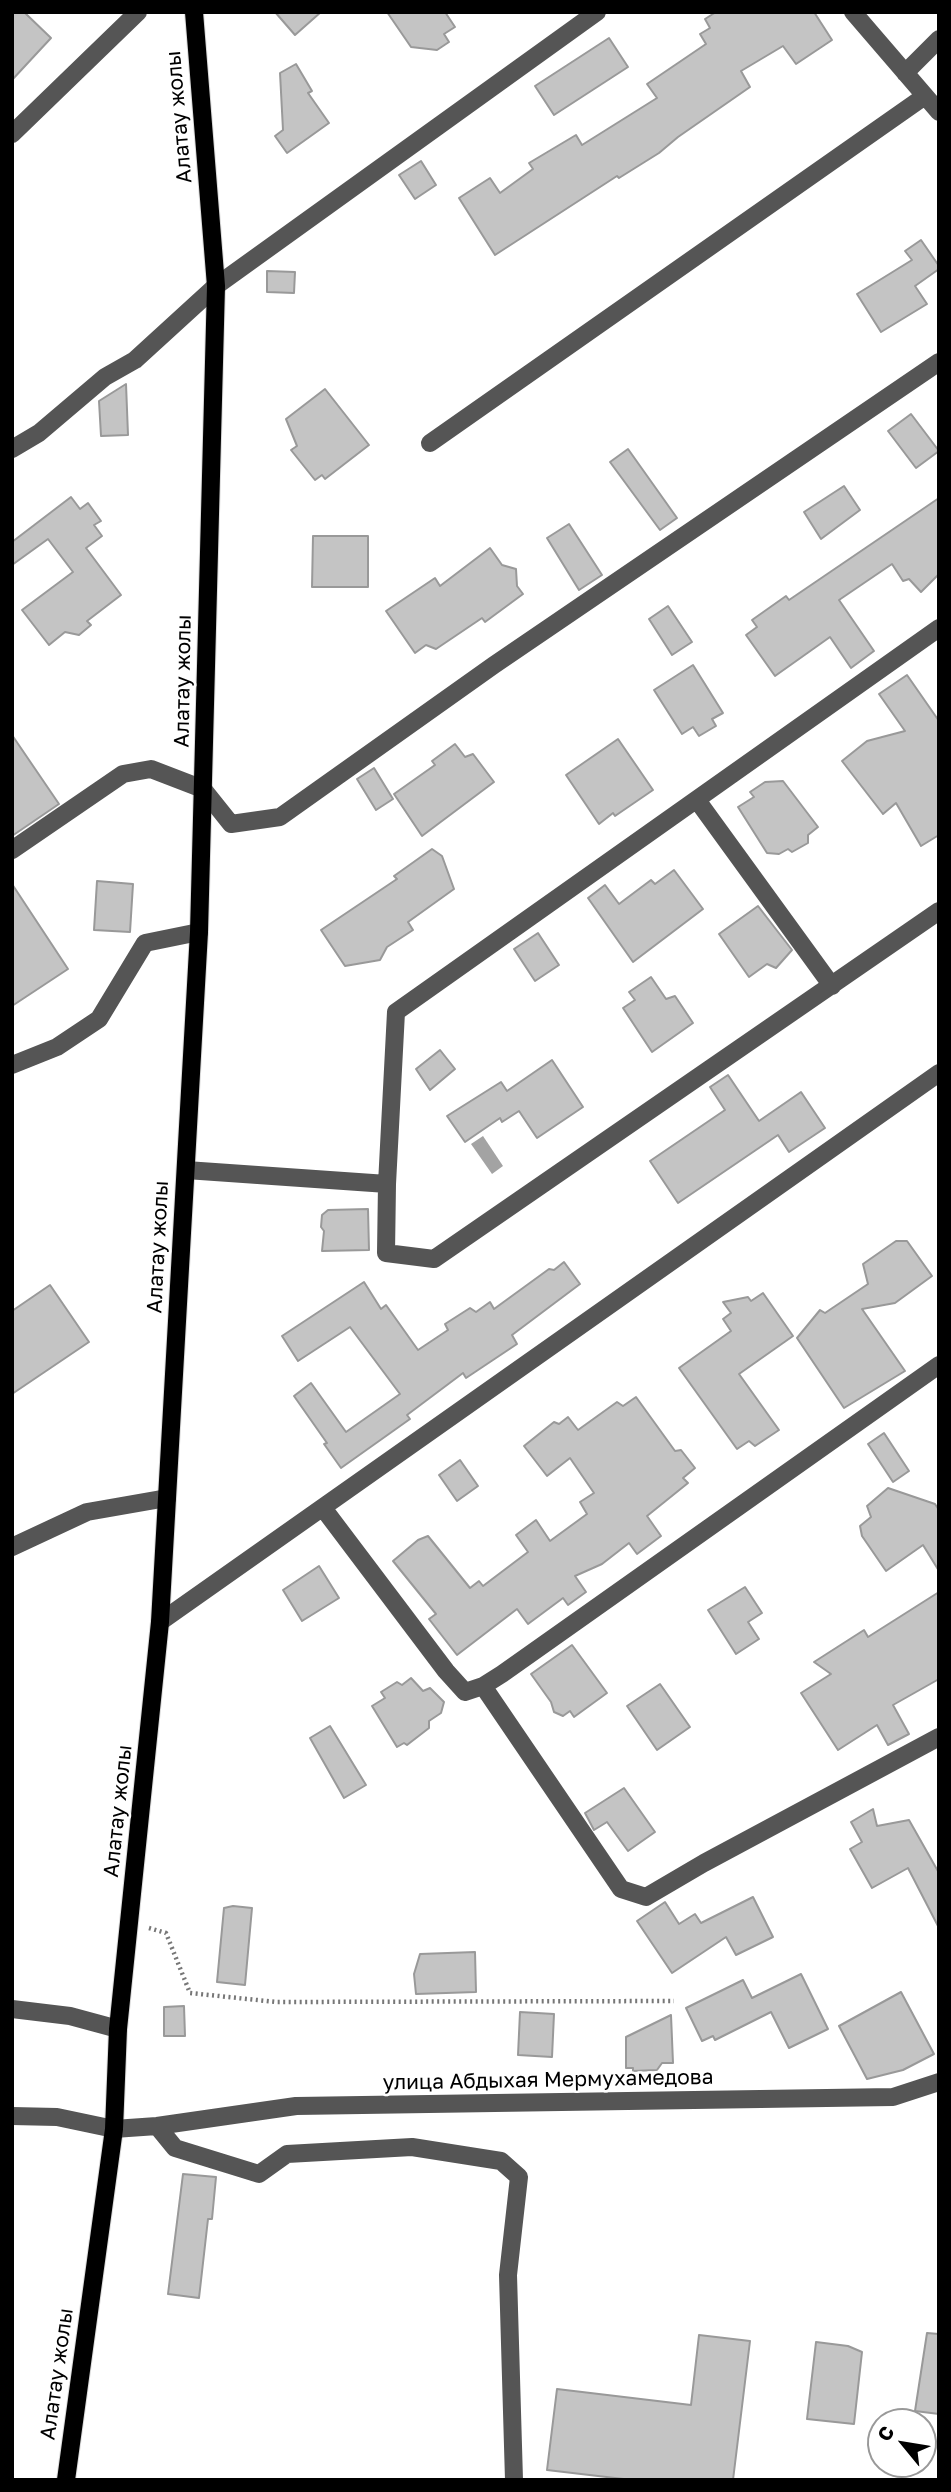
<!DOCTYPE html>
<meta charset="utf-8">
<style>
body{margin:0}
#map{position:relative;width:951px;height:2492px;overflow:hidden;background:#fff;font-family:"Golos Text",sans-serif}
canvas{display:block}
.frame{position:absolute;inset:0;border:14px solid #000;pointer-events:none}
.north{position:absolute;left:867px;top:2408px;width:70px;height:70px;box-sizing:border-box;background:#fff;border:2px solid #999;border-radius:50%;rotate:300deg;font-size:19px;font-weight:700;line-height:28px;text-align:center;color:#000}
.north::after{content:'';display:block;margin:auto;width:24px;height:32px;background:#000;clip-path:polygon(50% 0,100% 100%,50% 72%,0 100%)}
</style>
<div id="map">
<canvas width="951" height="2492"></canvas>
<div class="frame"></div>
<div class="north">С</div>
</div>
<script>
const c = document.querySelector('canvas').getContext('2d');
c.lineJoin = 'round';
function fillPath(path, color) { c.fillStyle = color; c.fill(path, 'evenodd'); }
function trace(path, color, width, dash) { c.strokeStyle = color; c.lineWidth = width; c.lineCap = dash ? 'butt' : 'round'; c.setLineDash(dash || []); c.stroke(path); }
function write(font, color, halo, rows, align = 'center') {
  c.font = font + ' "Golos Text",sans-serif'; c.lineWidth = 5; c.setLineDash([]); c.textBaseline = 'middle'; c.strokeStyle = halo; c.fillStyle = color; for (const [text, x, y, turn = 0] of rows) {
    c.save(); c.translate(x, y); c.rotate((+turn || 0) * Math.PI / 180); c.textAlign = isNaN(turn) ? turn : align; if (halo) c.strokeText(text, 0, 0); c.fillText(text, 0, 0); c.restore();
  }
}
const water = new Path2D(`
 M483,1136L503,1166L492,1174L471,1144Z`);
const building = new Path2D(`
 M12,12H24L51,38L12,80Z
 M275,12H321L295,35Z
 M387,12H445L455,27L444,34L449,42L437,50L411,47Z
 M716,12H814L832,40L796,64L783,46L741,71L750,87L678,137L659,153L619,178L617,176L495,255L459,198L490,178L500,193L533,169L529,163L576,135L582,145L657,98L647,84L706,44L700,34L710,28L705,19Z
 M609,38L628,67L554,115L535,86Z
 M296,64L312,91L308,93L329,123L287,153L275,136L283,130L280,73Z
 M421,161L436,185L415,199L399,175Z
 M921,240L939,266V269L915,286L927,304L881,332L857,294L912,260L905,251Z
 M267,271L295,272L294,293L267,292Z
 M126,384L128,435L101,436L99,401Z
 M325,389L369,445L325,479L322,475L315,480L291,450L297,446L286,419Z
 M911,414L939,451L916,468L888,431Z
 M628,449L677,518L660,530L610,462Z
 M844,486L860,510L821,539L804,512Z
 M71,497L80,509L88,503L101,521L94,525L102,536L86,548L121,595L87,621L91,625L79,635L65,632L49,645L22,610L73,572L48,539L12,565V542Z
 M939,498V574L921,592L909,579L903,581L892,564L839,600L874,651L851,668L830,637L775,676L746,635L757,627L752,620L786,596L789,600Z
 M569,524L602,575L579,590L547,538Z
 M313,536H368V587H312Z
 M490,548L502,565L516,569L517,586L523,594L485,622L482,618L436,649L426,645L415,653L386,611L435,578L440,586Z
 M668,606L692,642L672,655L649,619Z
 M693,665L723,713L712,719L716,726L699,736L693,727L682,734L654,690Z
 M907,675L939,721V835L921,846L896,803L883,814L842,761L867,741L905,731L879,694Z
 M12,735L59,804L12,836Z
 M618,739L653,790L615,816L613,813L599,824L566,775Z
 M455,744L465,757L473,754L494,782L422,836L394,794L435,765L432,761Z
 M374,768L393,799L376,810L357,779Z
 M783,781L818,827L808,835V843L792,852L788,849L779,854L767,853L738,807L754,797L750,792L765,782Z
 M432,849L442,856L454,889L408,922L413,930L387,947L380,960L345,966L321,930L397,879L394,876Z
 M674,870L703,909L633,962L588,898L605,885L619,904L651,880L655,884Z
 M97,881L133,884L130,932L94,930Z
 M12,884L68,969L12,1006Z
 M758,906L792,950L776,968L767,964L749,977L719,934Z
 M538,933L559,965L535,981L514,949Z
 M651,977L666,999L675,996L693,1023L652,1052L623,1008L635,1000L629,992Z
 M440,1050L455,1069L430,1090L416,1069Z
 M552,1060L583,1107L537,1138L519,1111L502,1122L500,1118L465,1142L447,1116L501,1082L507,1091Z
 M728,1075L759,1121L801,1092L825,1128L789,1152L778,1135L678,1203L650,1161L725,1110L710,1087Z
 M368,1209L369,1250L322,1251L324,1231L321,1227L322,1215L328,1210Z
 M896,1241H907L932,1276L895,1303L862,1309L905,1371L844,1408L797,1338L820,1310L825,1313L868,1284L863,1264Z
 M564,1262L580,1284L512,1335L517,1344L466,1378L463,1373L407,1415L410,1419L341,1468L324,1444L327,1443L294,1396L311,1383L346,1432L400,1394L350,1327L298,1361L282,1336L364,1282L381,1309L386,1305L418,1350L448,1330L445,1324L470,1308L476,1312L490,1302L494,1309L549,1269L554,1270Z
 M50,1285L89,1342L12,1394V1311Z
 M763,1293L793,1336L739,1374L779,1430L755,1446L749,1441L737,1449L679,1368L731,1331L723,1319L731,1313L723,1302L748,1297L751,1301Z
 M636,1397L675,1451L681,1450L695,1468L683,1478L688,1483L647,1516L661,1536L637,1554L629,1543L602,1564L575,1576L586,1592L568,1605L563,1598L528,1624L517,1609L457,1655L429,1619L436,1614L393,1561L418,1540L428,1536L470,1588L479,1581L483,1586L528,1552L516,1535L536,1520L550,1541L587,1514L580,1502L594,1493L570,1458L547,1476L524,1446L554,1422L559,1424L568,1417L578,1430L617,1402L623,1406Z
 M884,1433L909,1471L893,1482L868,1444Z
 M460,1460L478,1486L457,1501L439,1475Z
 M888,1488L935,1504L939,1510V1571L923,1545L886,1571L862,1536L860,1526L871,1517L867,1506Z
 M319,1566L339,1598L302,1621L283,1590Z
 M745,1587L762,1613L748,1622L759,1639L736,1654L708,1610Z
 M939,1592V1679L893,1705L909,1734L888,1745L877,1725L838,1750L801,1693L831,1674L814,1662L864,1630L868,1637Z
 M572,1645L607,1693L574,1717L570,1711L563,1716L554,1712L551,1702L531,1674Z
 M411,1678L423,1691L430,1688L444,1702L441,1713L429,1721V1728L407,1745L404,1743L397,1747L372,1706L385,1698L381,1692L397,1682L402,1685Z
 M660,1684L690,1727L657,1750L627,1706Z
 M330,1726L366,1785L344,1798L310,1738Z
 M624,1788L655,1832L628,1851L607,1822L594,1830L585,1813Z
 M873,1809L877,1826L909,1820L939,1873V1928L908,1868L872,1888L850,1849L862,1842L851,1822Z
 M753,1897L773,1937L736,1955L726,1937L672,1973L637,1921L665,1902L679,1924L695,1914L701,1923Z
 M233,1906L252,1908L245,1985L217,1982L224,1908Z
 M475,1952L476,1992L416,1994L414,1974L420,1954Z
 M801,1974L828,2029L789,2048L771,2012L715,2040L713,2036L702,2041L686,2008L743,1980L752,1998Z
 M901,1992L934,2054L903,2070L867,2079L839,2026Z
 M184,2006L185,2036H164V2007Z
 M520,2012L554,2014L552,2057L518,2055Z
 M671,2015L673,2063H662L657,2070L633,2071V2068H626V2037Z
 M183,2174L216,2177L212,2219H208L199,2298L168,2294Z
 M927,2333L939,2334V2414L915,2411Z
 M699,2335L750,2341L733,2480H632L547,2470L557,2389L691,2405Z
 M816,2342L848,2346L862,2352L854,2424L807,2419Z`);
const path = new Path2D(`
 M149,1928L166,1933L190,1993L276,2002L674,2001`);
const minor = new Path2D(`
 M853,12L939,112
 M905,73L939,39
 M12,134L138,12
 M430,443L925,96
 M12,449L39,433L105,377L135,360L216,286L597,12
 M939,628L396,1012L387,1184L386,1253L434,1259L939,911
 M697,800L832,986
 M12,850L123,774L151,769L203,789L231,824L280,817L494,665L939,362
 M12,1065L57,1047L99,1019L145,943L199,932
 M186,1170L387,1184
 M323,1508L446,1671L465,1692L483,1686L502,1674L939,1365
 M12,1547L87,1512L167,1498
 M160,1622L939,1073
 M483,1686L621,1889L646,1897L704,1863L939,1737
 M12,2009L70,2016L118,2029
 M12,2116L57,2117L114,2129L157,2126L296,2106L893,2097L939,2082
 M157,2126L175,2148L259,2174L287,2154L412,2147L501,2161L519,2177L508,2275L514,2480`);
const major = new Path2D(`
 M66,2480L114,2129L118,2029L160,1622L199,932L216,286L194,12`);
const streetNames = [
 ["Алатау жолы",179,117,-95],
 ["Алатау жолы",183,681,-89],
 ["Алатау жолы",158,1247,-87],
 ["Алатау жолы",118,1811,-84],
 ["улица Абдыхая Мермухамедова",548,2080,-1],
 ["Алатау жолы",57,2374,-82]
];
fillPath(water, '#a3a3a3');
fillPath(building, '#c4c4c4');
trace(building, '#999', 2);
trace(major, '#dbdbdb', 20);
trace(path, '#777', 4.5, [2, 3.5]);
trace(minor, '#555', 18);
trace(major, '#000', 18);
write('21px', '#000', '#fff', streetNames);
</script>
